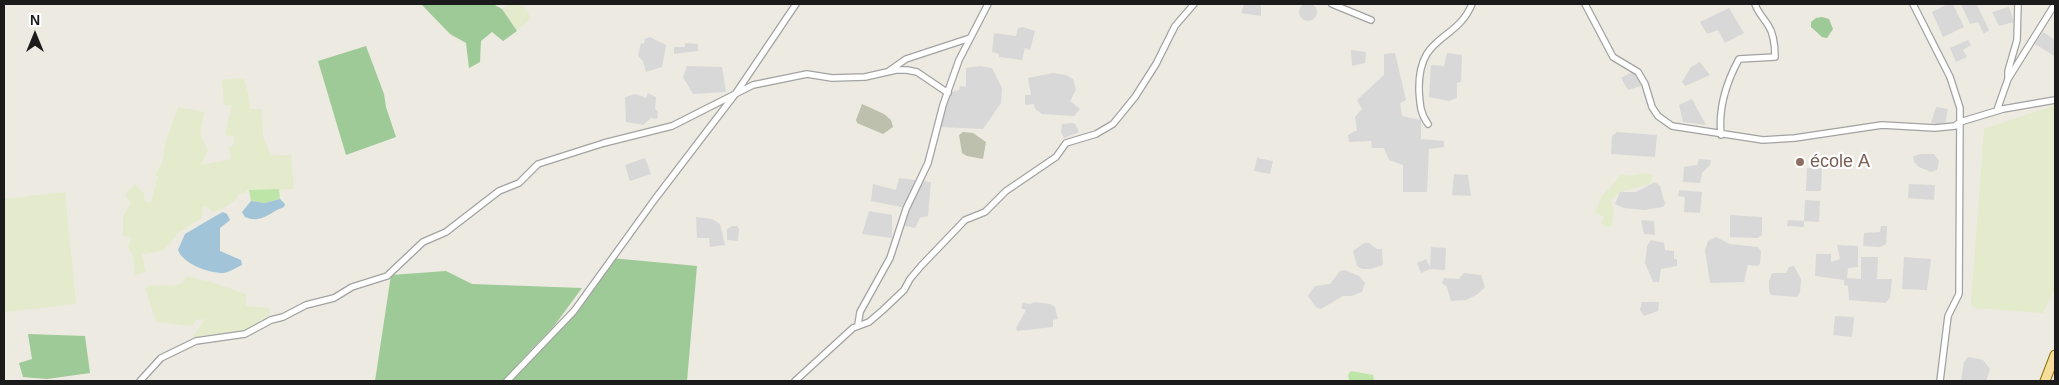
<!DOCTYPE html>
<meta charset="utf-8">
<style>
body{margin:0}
#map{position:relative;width:2059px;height:385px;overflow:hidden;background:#eceae1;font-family:Helvetica,sans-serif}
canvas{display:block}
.frame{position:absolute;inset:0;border:5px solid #1b1b1b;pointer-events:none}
.north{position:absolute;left:10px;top:10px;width:50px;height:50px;-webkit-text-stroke:4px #fff;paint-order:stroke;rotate:0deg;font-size:14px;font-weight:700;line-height:20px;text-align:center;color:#1b1b1b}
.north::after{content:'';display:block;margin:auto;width:18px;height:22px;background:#1b1b1b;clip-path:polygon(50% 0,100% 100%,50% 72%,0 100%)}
</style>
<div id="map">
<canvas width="2059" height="385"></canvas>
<div class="frame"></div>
<div class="north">N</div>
</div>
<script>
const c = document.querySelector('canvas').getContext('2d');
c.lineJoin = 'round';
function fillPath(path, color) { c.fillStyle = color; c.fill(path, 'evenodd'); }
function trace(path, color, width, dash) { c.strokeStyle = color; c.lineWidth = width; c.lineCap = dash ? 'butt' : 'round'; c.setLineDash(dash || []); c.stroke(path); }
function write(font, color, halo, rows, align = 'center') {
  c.font = font + ' Helvetica,sans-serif'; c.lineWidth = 4.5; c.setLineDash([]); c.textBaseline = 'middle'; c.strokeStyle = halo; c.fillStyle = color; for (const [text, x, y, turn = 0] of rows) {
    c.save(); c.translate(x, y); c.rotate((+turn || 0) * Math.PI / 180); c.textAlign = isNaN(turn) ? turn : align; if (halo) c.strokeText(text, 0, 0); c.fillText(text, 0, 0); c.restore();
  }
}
const residential = new Path2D(`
 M1299 12a9 9 0 1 1 18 0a9 9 0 1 1-18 0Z
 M1244,4H1261V16L1241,13Z
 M1948,4H1953L1964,27L1943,37L1932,12Z
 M1961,4L1977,5L1989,30L1984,34L1978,22L1970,24Z
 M2009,7L2014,22L1999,26L1992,12Z
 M1729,8L1744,33L1725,43L1718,30L1707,34L1700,22Z
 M1023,27L1035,31L1030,50L1025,48L1022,60L999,57V54L992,52L994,33L1016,36L1018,28Z
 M2043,32L2055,40L2054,56L2035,44Z
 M650,37L666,45L662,67L646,72L643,61L638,56L641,43L644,44L645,39Z
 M1968,40L1971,45L1963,50L1967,57L1956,62L1950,48Z
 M685,43L698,44V51L674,54V47H685Z
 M1351,50L1366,52L1365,63L1352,66Z
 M1395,53L1406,100L1400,103L1402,116L1421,120V139L1444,141V147L1429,149L1427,192H1403V165L1389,160L1384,148H1372L1371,141L1349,142L1348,135L1357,130L1355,117L1362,109L1357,100L1384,75V54Z
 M1447,53L1462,55L1461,82L1457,83V98L1449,101L1429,97L1431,65L1444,66Z
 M1700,62L1710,75L1685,86L1682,82L1691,67Z
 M687,66L722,67L726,92L693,94L683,77Z
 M980,66L992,68L1002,88L1001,103L983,129L939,127L948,93L959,90L960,86L966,87V68Z
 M1634,71L1641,86L1628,90L1621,78Z
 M1053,73L1066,75L1073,79L1076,90L1070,101L1080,109L1074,116L1042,114L1035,109L1034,104L1025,105V95H1031L1028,78Z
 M648,93L656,97L655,109L658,111L657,119L651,118L643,125L626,122L625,97L636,94L646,98Z
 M1692,99L1706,125L1683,122L1679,105Z
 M1936,107L1948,109L1945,125L1931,123Z
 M1072,123L1075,124L1079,132L1064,138L1061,132L1062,124Z
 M1617,132L1657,135L1655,157L1611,154L1612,136Z
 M1921,154H1934L1939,161L1937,170L1931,172L1919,167L1914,162L1913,156Z
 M645,158L651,174L630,181L625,165Z
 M1257,158L1273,161L1270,174L1254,171Z
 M1699,159L1711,160L1710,165L1702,173L1700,183L1683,182L1684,167L1697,165Z
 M1807,168H1822L1821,191H1806Z
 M1454,174L1468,175L1471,196L1452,195Z
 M899,178L931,182L928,216L920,218L915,228L901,225L906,208L871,201L873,184L896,190Z
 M1655,182L1660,186L1665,204L1663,207L1644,210L1624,208L1615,204L1620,192H1636Z
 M1909,184L1935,185L1934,200L1908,198Z
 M1679,190L1702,192L1700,213L1684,212L1685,197L1678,196Z
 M1805,200L1820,201L1819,222L1804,221V227L1787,226L1788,220L1804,221Z
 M869,211L892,215V238L862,234Z
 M1730,215L1762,217V235L1758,238L1730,237Z
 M696,217L712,219L720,224L725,245L710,247L709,238H697Z
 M1641,220L1654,221L1655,235L1644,234Z
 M732,226H737L739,229L738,241L727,240V229Z
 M1881,226H1887L1886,244L1880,247L1863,246L1864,233L1880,232Z
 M1716,237L1730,244L1758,247L1761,251L1760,264L1758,266L1748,265L1744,282L1710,283L1705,250L1708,241Z
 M1651,240L1664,243L1665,250L1674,251V259H1677V266L1661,269L1659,282H1653L1645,263L1647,246Z
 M1364,243H1369L1377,249H1382L1383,265L1370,269H1362L1357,266L1353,251Z
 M1837,245L1858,246V267L1848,268L1847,278L1861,279V257H1878L1877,279H1892L1890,298L1885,303L1849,300L1848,286L1844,285V280L1815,276L1816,254H1831V262L1840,259Z
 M1431,247L1446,248L1445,270L1430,269L1421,273L1417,263L1426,259L1430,267Z
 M1904,257L1931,259L1927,290L1902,289Z
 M1794,266L1801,279L1800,292L1797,297L1771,295L1769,291V281L1772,273H1786L1789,267Z
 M1345,270L1359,276L1365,283L1362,292L1351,296H1343L1321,309L1316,307L1308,296L1315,286L1330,284L1340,271Z
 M1464,273L1481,275L1485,287L1478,294L1466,300L1451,301L1447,287L1442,283L1444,278L1459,279Z
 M1035,302L1050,304L1055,307L1058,319L1053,320V327L1017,331L1016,328L1026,310L1021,308L1023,303L1030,304Z
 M1642,302H1659L1658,311L1644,316L1640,310Z
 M1835,316L1854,317L1852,337L1833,335Z
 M1968,357L1983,360L1990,369L1986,381H1961L1964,362Z`);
const construction = new Path2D(`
 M862,104L884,114L891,120L893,127L883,134L857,123L856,120Z
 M963,132L973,133L986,142L983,159L967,156L962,153L959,135Z`);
const farmland = new Path2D(`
 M509,4H522L531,18L517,31L502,9Z
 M244,78L248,93L250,109H262L263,136L271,156L291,155L294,189L246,190L245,193L238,194L235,200L222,209L213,212L205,206L203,208L202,218L179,232L164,250L142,255L146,272L135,275L133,255L128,246L132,238L123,235V217L131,203L125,195L135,184L145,195L144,201L151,203L158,176L155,175L162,163L166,141L178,107L204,112L200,134L208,150L201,165L231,159L229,146L233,145L235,137L225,135L232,106L224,105L222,80Z
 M2055,105V289L2043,313L1975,308L1971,304L1984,129Z
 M1647,173L1653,175L1650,184L1620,192L1611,200L1614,213L1611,227H1606L1601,223L1604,217L1595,212L1602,196L1622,174L1627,176Z
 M65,192L76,304L4,312V199Z
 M187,276L211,282L246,294V306L270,308L269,321L253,331L196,341L193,336L205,319L196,320L192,326L156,322L145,288L151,285L171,286L181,284Z`);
const grass = new Path2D(`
 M279,189L280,199L265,203L251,201L249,190Z
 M1351,371L1373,375L1374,381H1349L1348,375Z`);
const forest = new Path2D(`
 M421,4H493L502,9L517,31L503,41L492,32L481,41L480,62L469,68L466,43L450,34Z
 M1822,17L1829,19L1833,29L1827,38L1822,37L1811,27V22L1816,18Z
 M366,46L384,94L386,107L396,137L346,155L318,61Z
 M611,258L697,266L687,381H375L391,275L446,271L472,284L582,288L554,326L517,365L520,366L559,327Z
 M28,334L85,336L90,373L47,379L23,377L19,363L32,359Z`);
const water = new Path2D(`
 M280,199L285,204L284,207C269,212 263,224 245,217L242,212L251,201L265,203Z
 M223,212L227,214L230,220L220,228V251L241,260L242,265C237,267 228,273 223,273C209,273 183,264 178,250L185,234C198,227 209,219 223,212Z`);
const street = new Path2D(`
 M1332,4L1371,20
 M1585,4L1613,57L1638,72L1645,84L1652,107L1658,116L1672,126L1763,140L1795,138L1882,125L1935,128L1955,126L1960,122L2003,109L2055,100
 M1913,4L1950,77L1960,108L1959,294L1948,316L1940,381
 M889,71L906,59L970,38
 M2008,79V71L2017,40L2018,4
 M1997,110L2008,79L2055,4
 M1428,124C1420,113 1420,104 1419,90C1418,33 1456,43 1472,4
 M1721,135C1718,108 1726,83 1739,59L1775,57C1775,46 1774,34 1768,25C1763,17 1758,13 1755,4
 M858,325L860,312L890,258L906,209L928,163L943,105L959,60L988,4
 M140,381L161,358L196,341L245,334L271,320L283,317L306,305L334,298L352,287L387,276L423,242L446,232L499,191L519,183L538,164L604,143L672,126L753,85L807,74L832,78L865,77L896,70H907L917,72L948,93
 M507,381L574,311L655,199L736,93L796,4
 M795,381L853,328L869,322L883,310L904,290L910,279L921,266L965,220L985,212L1006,191L1056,157L1066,143L1096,134L1113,124L1135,97L1156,64L1175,26L1194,4`);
const primary = new Path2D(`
 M2045,381L2055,355`);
const markers = [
 [1800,162,5,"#8d6e63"]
];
const educationNames = [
 ["école A",1810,162]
];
fillPath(residential, '#d9d8d8');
fillPath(construction, '#bdc0ad');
fillPath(farmland, '#e4ebcc');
fillPath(grass, '#bde5a8');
fillPath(forest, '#9eca97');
fillPath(water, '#a2c4d8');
trace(street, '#a2a2a2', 8);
trace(primary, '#8a7207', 11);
trace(street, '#fff', 5.5);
trace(primary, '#f7dd9b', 9);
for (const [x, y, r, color] of markers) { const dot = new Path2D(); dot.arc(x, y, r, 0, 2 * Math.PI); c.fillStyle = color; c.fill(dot); trace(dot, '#fff', 2); }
write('18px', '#785e54', '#fff', educationNames, 'left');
</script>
